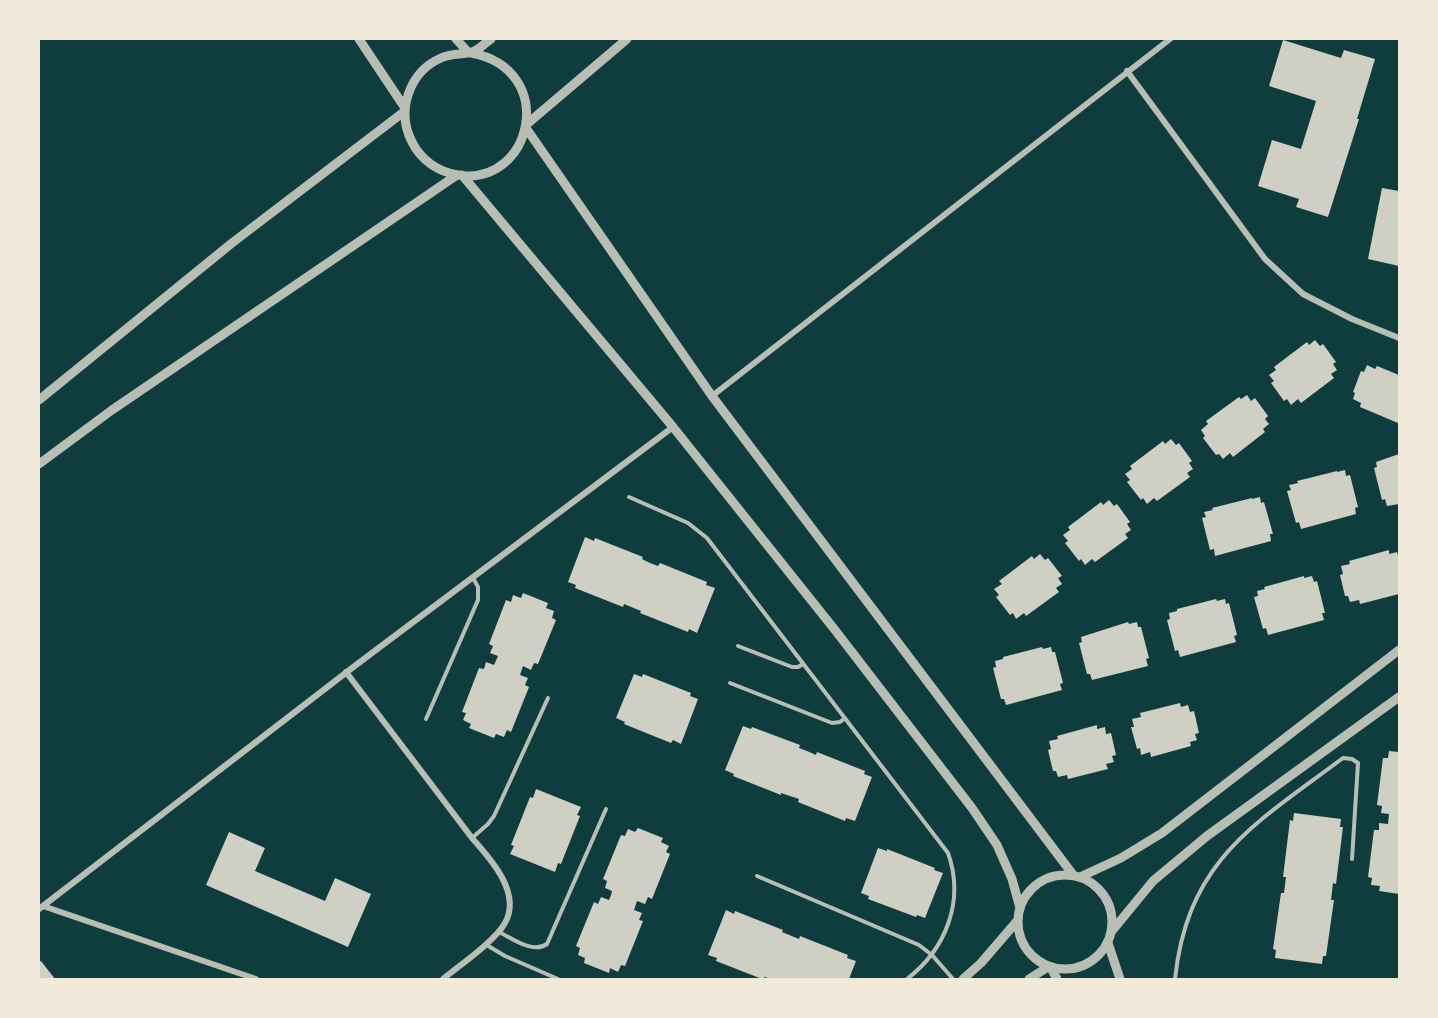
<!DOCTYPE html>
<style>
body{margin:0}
#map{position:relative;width:1438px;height:1018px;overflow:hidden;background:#0f3d3e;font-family:Poppins,sans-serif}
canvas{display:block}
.frame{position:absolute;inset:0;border:40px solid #f1e9da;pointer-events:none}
</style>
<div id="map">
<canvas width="1438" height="1018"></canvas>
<div class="frame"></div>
</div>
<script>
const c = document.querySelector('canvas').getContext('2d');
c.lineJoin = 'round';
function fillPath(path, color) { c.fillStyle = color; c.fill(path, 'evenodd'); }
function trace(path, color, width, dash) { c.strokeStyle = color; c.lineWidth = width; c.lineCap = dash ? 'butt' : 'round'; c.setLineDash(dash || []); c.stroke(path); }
const building = new Path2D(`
 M1283,40L1341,58L1344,50L1375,59L1357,119H1359L1328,217L1296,207L1299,199L1258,186L1272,140L1301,149L1316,101L1269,86Z
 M1382,188L1399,191V266L1368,259Z
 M1315,340L1320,346L1323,344L1336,362L1333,364L1337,370L1331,374L1334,378L1301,403L1298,399L1291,405L1287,399L1284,401L1271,383L1274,381L1269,375L1276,370L1274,367L1307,342L1309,345Z
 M1367,365L1375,369L1377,366L1399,375L1398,423L1360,407L1361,403L1353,399L1355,393L1353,392L1361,371L1364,372Z
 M1247,395L1251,401L1255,398L1268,416L1265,419L1269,424L1263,429L1265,432L1233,457L1230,453L1223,459L1219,454L1216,455L1203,438L1205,436L1201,430L1208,424L1206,421L1239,397L1241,399Z
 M1171,439L1176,445L1179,443L1192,461L1189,463L1193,469L1187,473L1190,477L1157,501L1154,498L1147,504L1143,498L1141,500L1127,482L1130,480L1125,474L1132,469L1130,466L1163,441L1165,444Z
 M1399,454V504L1387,506L1385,499L1382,500L1374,468L1377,467L1376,462Z
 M1345,470L1346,476L1350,475L1358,507L1355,508L1356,514L1301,529L1299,522L1296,523L1287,491L1291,490L1289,485L1298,483L1297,481L1337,471V472Z
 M1260,497L1261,503L1264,502L1273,534H1270L1271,541L1215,556L1214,549L1210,550L1202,518L1206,517L1204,512L1213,510L1212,508L1252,498V499Z
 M1109,500L1114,506L1117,504L1130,522L1127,524L1131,530L1125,534L1128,538L1095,562L1092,559L1085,565L1081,559L1079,561L1065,543L1068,541L1063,535L1070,530L1068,527L1101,502L1103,505Z
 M585,537L594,541L595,538L643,557L642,559L650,563L658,566L660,563L707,582L706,585L715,588L697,633L689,629L688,632L640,613L641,611L624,604L623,607L575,588L576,585L568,582Z
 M1389,550V554L1397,552L1399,559V594L1360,604L1359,600L1350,602L1348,596H1345L1340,575L1343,574L1341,566L1350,564L1349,561Z
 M1040,554L1045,560L1048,558L1062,576L1058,578L1062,584L1056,588L1059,592L1026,616L1024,613L1016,619L1013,613L1010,615L996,597L999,595L994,589L1002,584L999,581L1032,556L1034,559Z
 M1304,576V578L1312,576L1314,582L1317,581L1325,613H1322L1324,620L1268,635L1266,628L1263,629L1254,597L1258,596L1257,591L1265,589L1264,587Z
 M523,593L548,603L546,608L554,611L552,618L556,620L538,664L534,663L531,670L523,666L520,675L528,678L525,685L529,687L511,732L507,730L504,737L496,734L494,738L469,728L471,724L463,720L466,713L462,712L479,668L484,669L486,662L494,665L498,656L490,653L493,646L489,644L506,600L511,602L513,595L521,598Z
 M1216,599L1217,601L1225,599L1226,604L1229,603L1237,635L1234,636L1236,642L1180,657L1178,650L1175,651L1167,620L1170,619L1169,613L1177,611V609Z
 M1128,622L1129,624L1137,622L1138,627H1141L1149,658L1146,659L1148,666L1092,680L1090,674H1087L1079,643L1082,642L1081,637Z
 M1042,647L1043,649L1051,647L1052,652H1055L1063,683L1060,684L1062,690L1006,705L1004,699H1001L993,668L996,667L995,661L1003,659V657Z
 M634,674L642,677L643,674L691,693L690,696L698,699L681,744L673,740L671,743L624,724L625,722L616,718Z
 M1180,703L1181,707L1188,705L1190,712L1194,711L1199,733L1195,734L1197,740L1190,742L1191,746L1151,757L1150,752L1141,755L1140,748L1137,749L1131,727H1134L1132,719L1141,717L1140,713Z
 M1097,725V729L1105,727L1106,734L1111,733L1116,755L1112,756L1114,762L1106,764L1108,769L1068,779L1067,775L1058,777L1056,771H1053L1048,750L1051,749L1049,741L1058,739L1057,736Z
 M743,726L751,729L752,727L800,745L799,748L807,751L816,755L817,752L865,771L864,774L872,777L855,821L846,818L845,821L798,802L799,799L781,793V795L733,776L734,774L725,770Z
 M1389,751L1399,752V894L1379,891L1380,886L1371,885L1372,878L1368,877L1374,830H1379V823L1388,824L1389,814L1381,813L1382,806L1377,805L1383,758H1388Z
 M536,789L581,807L577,815L580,816L561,864L558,863L555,872L510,854L514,846L511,845L530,797L533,798Z
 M1294,813L1341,819L1340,827H1343L1336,884L1333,883L1331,900H1334L1326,956H1323L1322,964L1275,958L1276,950L1273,949L1281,893H1284L1286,877H1283L1290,820L1293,821Z
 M638,828L663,838L661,842L669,846L666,852L670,854L652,899L648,897L645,904L637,901L634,910L642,913L639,920L643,921L625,966L621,965L618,972L610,968L609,973L584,963L585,958L578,955L580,948L576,946L594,902L598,904L601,897L609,900L611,895L612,891L605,888L607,881L603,879L621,835L625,836L628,829L635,832Z
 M229,832L265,848L255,871L325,901L335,878L371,894L348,947L206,885Z
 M878,848L887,851V849L935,868L934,870L943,873L925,918L917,915L916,917L868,899L869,896L861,893Z
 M726,910L734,914L735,911L783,930L782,932L799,939L800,936L848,955L847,958L856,961L849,979H770L765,977L762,979L716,961L717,958L708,955Z
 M41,961L55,979H39V962Z`);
const service = new Path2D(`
 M629,497L688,523L707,538L948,853C965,901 946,949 907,979
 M738,646L792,667H798L803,664
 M730,683L832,723L840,722L845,718
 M426,719L478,600V587L473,578
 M472,838L488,824L494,816L548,698
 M757,876L919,945L932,955L953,979
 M499,932C513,939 533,954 547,944L606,809
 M485,944L505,956L558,979
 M1175,979C1188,859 1255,824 1343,758L1352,759L1358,763L1352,859`);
const minor = new Path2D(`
 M1127,71L1265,259L1303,294L1352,319L1399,338
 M712,396L1170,39
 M346,672L472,838C490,858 522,893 505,923C495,941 460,965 443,979
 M43,906L256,979
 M39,909L356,665L673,427`);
const tertiary = new Path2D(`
 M359,39L405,108
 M456,39L468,52
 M471,53C559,69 533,187 458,175C438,172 421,160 412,142C396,111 409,72 441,58C451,53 463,55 472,52C479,50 485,43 491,39
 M527,124L627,39
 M526,128L712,396L1074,876
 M462,175L673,427L835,630L972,808L997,845L1012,879L1020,908
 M39,400L232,243L405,111
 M39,464L112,410L457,175
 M1018 922a47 47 0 1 1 94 0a47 47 0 1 1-94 0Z
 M1080,877L1121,858L1162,833L1399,650
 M1112,931L1153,881L1207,836L1399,697
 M1108,943L1120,979
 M1051,968L1057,979
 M963,979L981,963L1018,920
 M1029,979L1048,967`);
fillPath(building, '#cfcfc3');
trace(service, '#b8beb3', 4);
trace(minor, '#b8beb3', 6);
trace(tertiary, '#b8beb3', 9);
</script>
